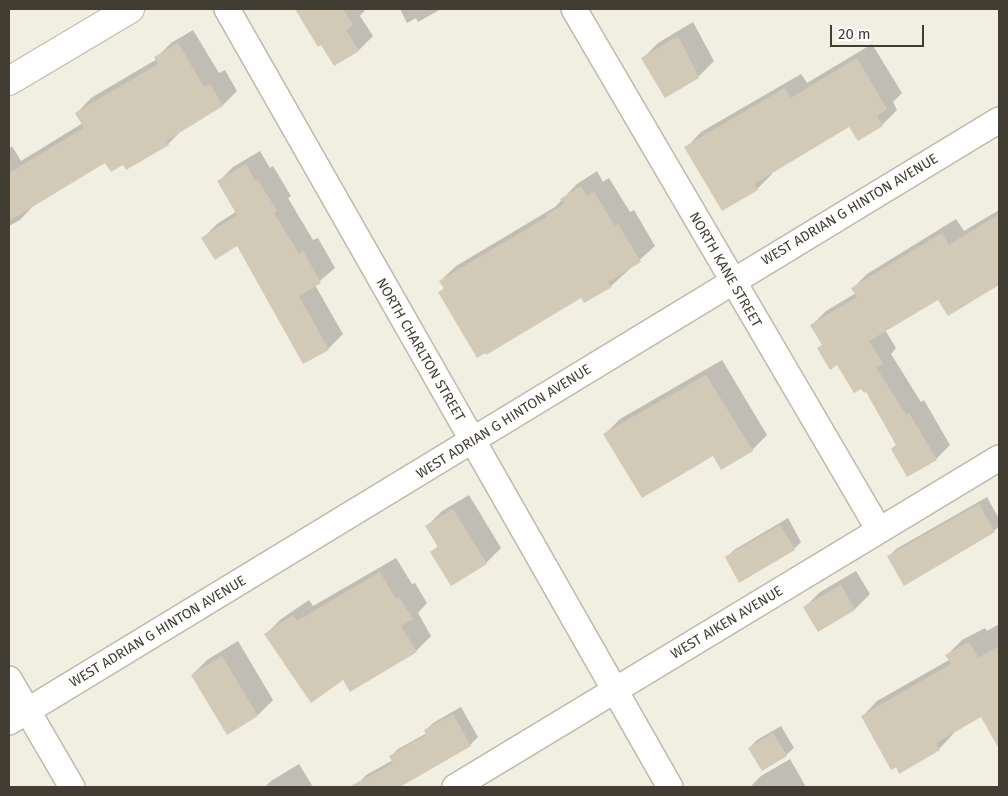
<!DOCTYPE html>
<style>
body{margin:0}
#map{position:relative;width:1008px;height:796px;overflow:hidden;background:#f1eee2;font-family:"Fira Sans",sans-serif}
canvas{display:block}
.frame{position:absolute;inset:0;border:10px solid #423d32;pointer-events:none}
.scale{position:absolute;left:830px;top:25px;width:94px;height:22px;box-sizing:border-box;border:2px solid #423d32;border-top:0;padding-left:6px;font-size:15px;line-height:18px;white-space:nowrap;color:#423d32;-webkit-text-stroke:4px #fff;paint-order:stroke}
</style>
<div id="map">
<canvas width="1008" height="796"></canvas>
<div class="frame"></div>
<div class="scale">20 m</div>
</div>
<script>
const c = document.querySelector('canvas').getContext('2d');
c.lineJoin = 'round';
function fillPath(path, color) { c.fillStyle = color; c.fill(path, 'evenodd'); }
function trace(path, color, width, dash) { c.strokeStyle = color; c.lineWidth = width; c.lineCap = dash ? 'butt' : 'round'; c.setLineDash(dash || []); c.stroke(path); }
function write(font, color, halo, rows, align = 'center') {
  c.font = font + ' "Fira Sans",sans-serif'; c.lineWidth = 4.5; c.setLineDash([]); c.textBaseline = 'middle'; c.strokeStyle = halo; c.fillStyle = color; for (const [text, x, y, turn = 0] of rows) {
    c.save(); c.translate(x, y); c.rotate((+turn || 0) * Math.PI / 180); c.textAlign = isNaN(turn) ? turn : align; if (halo) c.strokeText(text, 0, 0); c.fillText(text, 0, 0); c.restore();
  }
}
const shadow = new Path2D(`
 M297,9H366L360,16L373,36L359,50L334,64L321,43L318,45Z
 M400,9H441L418,22L416,18L407,23Z
 M693,22L714,61L698,77L665,97L642,59L658,43Z
 M193,30L219,73L225,70L237,91L223,105L182,130L168,144L123,163L106,162L35,204L20,220L9,226V149L12,146L21,161L83,123L77,113L91,98L157,59L156,58L171,43Z
 M872,44L902,93L893,102L897,110L882,125H850L771,172L772,174L757,189L686,148L701,132L801,74L807,83Z
 M260,151L270,168L273,166L291,196L288,198L313,240L318,238L335,268L315,285L343,334L328,349L237,244L203,238L217,224L237,211L219,181L233,167Z
 M597,171L603,182L609,178L630,212L634,210L655,246L611,286L581,296L440,292L444,288L440,281L456,266L555,207L577,184Z
 M999,210V283L949,314L939,298L885,330L896,348L891,354L921,402L924,400L950,445L936,459L897,444L866,390L818,348L823,344L812,325L826,311L856,293L853,288L867,274L956,219L964,231Z
 M722,360L767,435L752,450L713,455L604,435L620,419Z
 M469,495L501,548L486,563L432,552L438,546L427,526L442,511Z
 M987,497L999,519V526L994,531L889,556L896,549Z
 M788,518L801,542L794,549L726,558L734,550Z
 M396,558L412,584L415,583L427,603L418,613L431,636L416,651L344,679L266,634L281,619L309,600L313,606Z
 M856,571L870,594L855,609L818,630L805,607L820,592Z
 M999,624V722L989,728L981,715L953,732L954,733L939,749L862,717L877,701L949,660L947,655L962,640L985,628L987,631Z
 M238,641L273,700L258,715L227,733L192,675L207,660Z
 M461,707L478,737L470,745L399,787H361L359,783L366,775L393,760L391,756L398,749L427,733L425,731L433,723Z
 M781,726L794,748L786,755L749,748L757,740Z
 M790,759L806,787H750L761,776Z
 M299,764L313,787H265L271,781Z`);
const building = new Path2D(`
 M295,9H343L353,25L346,30L359,51L334,66L321,45L318,47Z
 M678,36L699,78L665,98L641,58Z
 M178,43L204,87L210,84L223,106L166,141L169,145L126,170L123,165L111,172L105,163L9,221V173L84,128L75,113L158,64L154,57Z
 M857,58L887,109L877,116L883,126L858,141L849,127L754,184L758,190L722,211L684,147L785,88L791,98Z
 M246,164L255,181L258,180L277,211L274,213L299,254L303,251L321,283L299,296L329,350L303,364L237,246L215,260L201,238L237,215L217,181Z
 M581,186L587,196L594,192L615,226L618,224L641,262L608,282L612,287L584,303L581,298L486,355L485,353L477,358L438,292L444,289L439,281L547,217L546,215L564,204L560,199Z
 M999,214V285L948,316L938,300L869,341L883,364L876,367L906,415L909,413L937,460L907,477L891,449L896,445L866,392L864,393L861,389L854,393L837,365L830,370L817,348L822,345L810,325L857,297L851,288L942,233L949,245Z
 M706,375L753,451L721,470L713,456L642,498L603,434Z
 M979,504L995,532L904,586L887,556Z
 M453,509L487,564L451,586L430,552L438,547L425,526Z
 M780,525L795,550L739,583L725,557Z
 M380,572L396,599L399,597L413,619L401,626L417,652L350,692L343,680L311,703L264,634L293,615L297,621Z
 M841,585L855,610L818,632L803,607Z
 M969,642L978,658L999,646V749L981,717L936,743L940,750L899,774L896,767L891,770L861,716L951,664L945,655Z
 M222,656L258,716L227,735L191,675Z
 M453,714L471,746L400,787H349L393,763L389,756L426,735L424,730Z
 M773,733L787,756L762,771L748,748Z`);
const minor = new Path2D(`
 M227,9L670,787
 M574,9L879,530
 M9,679L72,787
 M9,722L999,120
 M455,787L999,458`);
const tertiary = new Path2D(`
 M9,81L130,9`);
const streetNames = [
 ["WEST ADRIAN G HINTON AVENUE",850,210,-31],
 ["NORTH KANE STREET",725,270,60],
 ["NORTH CHARLTON STREET",420,350,60],
 ["WEST ADRIAN G HINTON AVENUE",504,422,-32],
 ["WEST AIKEN AVENUE",727,623,-31],
 ["WEST ADRIAN G HINTON AVENUE",158,632,-31]
];
fillPath(shadow, '#0003');
fillPath(building, '#d2cab7');
trace(minor, '#bfb9a8', 28);
trace(tertiary, '#bfb9a8', 30);
trace(minor, '#fff', 25);
trace(tertiary, '#fff', 28);
write('14px', '#423d32', '#fff', streetNames);
</script>
